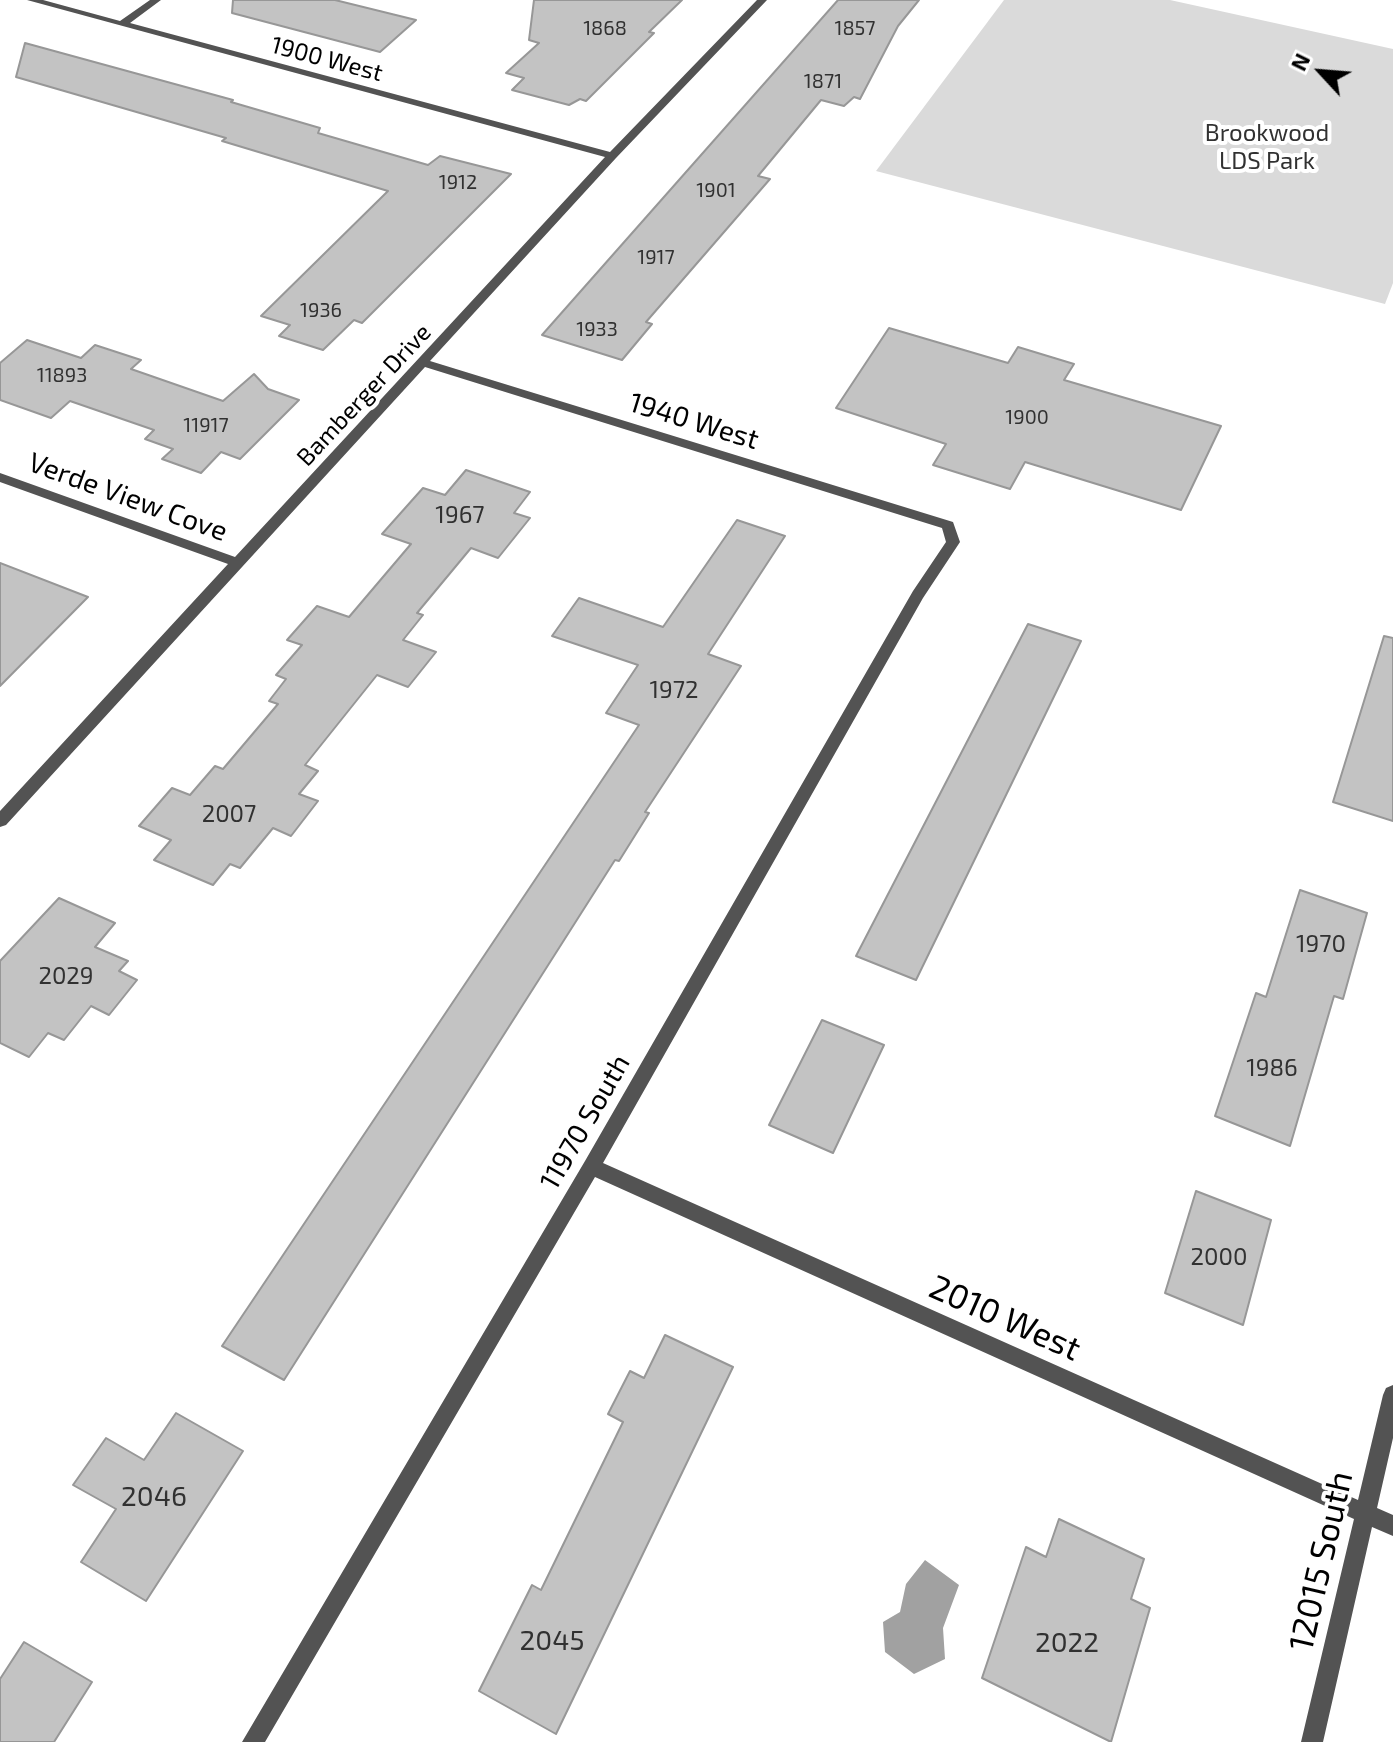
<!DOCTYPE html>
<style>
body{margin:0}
#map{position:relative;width:1393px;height:1742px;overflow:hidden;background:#fff;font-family:"Exo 2",sans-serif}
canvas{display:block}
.north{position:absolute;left:1281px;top:32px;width:80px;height:80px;-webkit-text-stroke:6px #fff;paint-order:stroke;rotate:296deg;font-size:22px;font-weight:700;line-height:32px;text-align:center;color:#000}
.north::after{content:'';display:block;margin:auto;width:28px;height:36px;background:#000;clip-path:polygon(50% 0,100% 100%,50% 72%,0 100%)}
</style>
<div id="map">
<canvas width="1393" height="1742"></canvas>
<div class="north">N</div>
</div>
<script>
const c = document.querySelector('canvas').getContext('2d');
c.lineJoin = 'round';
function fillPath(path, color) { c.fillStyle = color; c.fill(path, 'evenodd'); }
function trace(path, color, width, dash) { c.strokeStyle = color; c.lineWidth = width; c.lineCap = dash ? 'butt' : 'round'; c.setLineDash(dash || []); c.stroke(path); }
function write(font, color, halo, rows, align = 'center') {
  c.font = font + ' "Exo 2",sans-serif'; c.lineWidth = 8; c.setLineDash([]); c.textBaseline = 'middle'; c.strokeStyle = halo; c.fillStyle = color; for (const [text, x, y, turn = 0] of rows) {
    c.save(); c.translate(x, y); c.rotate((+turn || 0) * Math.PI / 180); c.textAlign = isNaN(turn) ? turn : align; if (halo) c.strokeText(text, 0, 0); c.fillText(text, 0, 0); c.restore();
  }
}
const green = new Path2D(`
 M1004,0H1170L1393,49V283L1385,304L876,171Z`);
const water = new Path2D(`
 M925,1560L959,1585L943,1628L945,1659L914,1674L885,1652L883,1622L900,1612L906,1584Z`);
const building = new Path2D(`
 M233,0H335L416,20L380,52L232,13Z
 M534,0H682L649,32L654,33L586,101L580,99L569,105L512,90L524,78L506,73L539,43L529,40Z
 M838,0H919L898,26L860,99L854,97L844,106L821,100L758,176L770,179L646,322L652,324L622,360L542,335Z
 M25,43L233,100L231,102L320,128L318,133L428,165L440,156L511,174L362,323L354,320L323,350L279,336L290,325L261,316L388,191L222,141L226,138L16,77Z
 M889,328L1008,363L1018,347L1074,364L1064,380L1221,426L1181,510L1025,462L1010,489L933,465L946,444L836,408Z
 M27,340L81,358L95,345L141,360L131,369L223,401L254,374L268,389L299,400L240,459L221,452L201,473L162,459L173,449L145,439L154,430L70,401L51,418L0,400V363Z
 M466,470L530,492L514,513L530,518L498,558L471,548L417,613L423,615L403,640L436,652L408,687L377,675L305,765L318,771L299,794L318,801L291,836L273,828L240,868L230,864L213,885L154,860L171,840L139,826L172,788L190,795L215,766L223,769L278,704L269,701L286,679L276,675L302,645L287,640L317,606L349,617L411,544L382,534L423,488L445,495Z
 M737,520L785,536L708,654L741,666L645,812L649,813L619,861L615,860L284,1380L222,1346L639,725L606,713L638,665L552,636L579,598L663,627Z
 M0,563L88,597L0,686Z
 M1028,624L1081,641L916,980L856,956Z
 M1384,636L1393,638V821L1333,802Z
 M1300,890L1367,913L1343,999L1334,996L1290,1146L1215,1116L1256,993L1266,997Z
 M59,898L115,923L95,947L128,961L119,971L137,980L109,1015L91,1006L64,1040L48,1033L29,1057L0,1043V961Z
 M822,1020L884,1045L833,1153L769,1125Z
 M1196,1191L1271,1220L1243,1325L1165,1293Z
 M665,1335L733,1367L556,1734L479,1691L532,1585L541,1590L623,1422L608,1414L630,1371L644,1378Z
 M176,1413L243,1451L146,1601L81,1562L116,1509L73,1485L106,1438L144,1460Z
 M1059,1519L1144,1559L1131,1599L1150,1608L1111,1742L982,1678L1026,1547L1046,1557Z
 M24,1642L92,1682L54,1742H0V1679Z`);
const minor = new Path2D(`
 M27,0H43L120,21L150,0H161L130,23L610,152L757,0H767L616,158L430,361L953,522L960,542L923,598L603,1163L1358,1500L1383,1395L1386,1388L1393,1385V1438L1377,1508L1393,1515V1536L1372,1527L1323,1742H1301L1354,1519L595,1177L265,1742H242L585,1161L913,591L946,542L942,528L425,367L6,825L0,827V811L228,564L0,482V473L235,557L605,157Z`);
const farNumbernames = [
 ["1868",605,28],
 ["1857",855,28],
 ["1871",823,81],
 ["1912",458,182],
 ["1901",716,190],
 ["1917",656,257],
 ["1936",321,310],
 ["1933",597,329],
 ["11893",62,375],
 ["1900",1027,417],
 ["11917",206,425]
];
const farStreetnames = [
 ["1900 West",327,59,15],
 ["Bamberger Drive",364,395,-47]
];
const farParknames = [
 ["Brookwood",1267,133],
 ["LDS Park",1267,161]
];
const numberNames = [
 ["1967",460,515],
 ["1972",674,690],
 ["2007",229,814],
 ["1970",1321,944],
 ["2029",66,976],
 ["1986",1272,1068],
 ["2000",1219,1257]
];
const streetNames = [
 ["1940 West",694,421,17],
 ["Verde View Cove",128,497,20],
 ["11970 South",585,1122,-60]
];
const nearNumbernames = [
 ["2046",154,1497],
 ["2045",552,1641],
 ["2022",1067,1643]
];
const nearStreetnames = [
 ["2010 West",1005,1318,24],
 ["12015 South",1321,1561,-77]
];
fillPath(green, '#dadada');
fillPath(water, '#a1a1a1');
fillPath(building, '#c3c3c3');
trace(building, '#979797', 2);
fillPath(minor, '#535353');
write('20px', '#313131', null, farNumbernames);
write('24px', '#000', '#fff', farStreetnames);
write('24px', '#313131', '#fff', farParknames);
write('24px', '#313131', null, numberNames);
write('28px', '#000', '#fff', streetNames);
write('28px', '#313131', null, nearNumbernames);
write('34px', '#000', '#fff', nearStreetnames);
</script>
